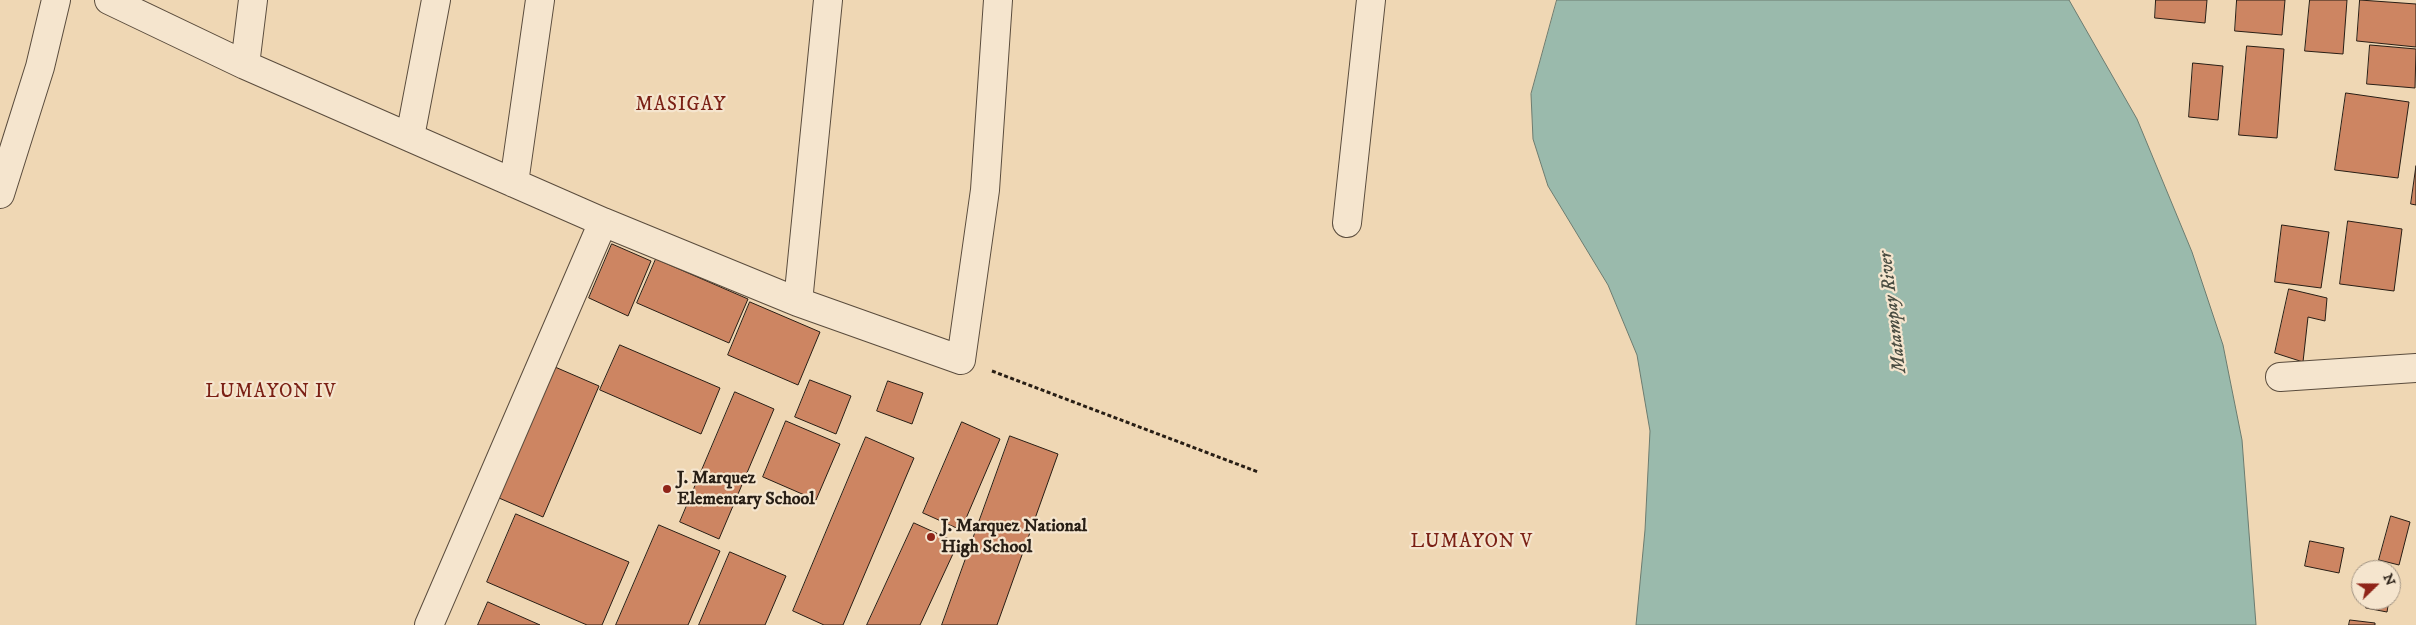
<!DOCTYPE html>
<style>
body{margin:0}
#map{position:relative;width:2416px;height:625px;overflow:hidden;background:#efd7b4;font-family:"IM FELL DW Pica",serif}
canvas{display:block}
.north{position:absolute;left:2351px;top:560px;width:50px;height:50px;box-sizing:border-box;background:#f5e5ce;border:1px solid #a39584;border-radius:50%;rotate:68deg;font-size:14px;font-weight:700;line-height:20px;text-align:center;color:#281e15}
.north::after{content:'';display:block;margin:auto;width:18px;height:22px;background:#8f2418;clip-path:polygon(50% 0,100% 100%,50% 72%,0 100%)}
</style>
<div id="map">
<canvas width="2416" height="625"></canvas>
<div class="north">N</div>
</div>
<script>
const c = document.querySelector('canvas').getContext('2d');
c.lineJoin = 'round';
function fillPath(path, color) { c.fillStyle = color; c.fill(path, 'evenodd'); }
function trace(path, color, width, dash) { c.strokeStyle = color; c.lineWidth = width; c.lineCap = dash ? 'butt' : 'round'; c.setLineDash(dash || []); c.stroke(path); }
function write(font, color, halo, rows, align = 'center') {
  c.font = font + ' "IM FELL DW Pica",serif'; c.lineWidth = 4.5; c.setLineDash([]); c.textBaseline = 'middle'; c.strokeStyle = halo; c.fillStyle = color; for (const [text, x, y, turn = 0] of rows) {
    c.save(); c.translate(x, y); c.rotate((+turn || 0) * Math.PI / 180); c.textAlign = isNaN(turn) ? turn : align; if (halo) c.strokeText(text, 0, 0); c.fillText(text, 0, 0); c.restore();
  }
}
const water = new Path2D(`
 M1557,0H2069L2137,119L2192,252L2223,345L2242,440L2256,625H1636L1645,530L1650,431L1637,355L1608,285L1548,186L1533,139L1531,94Z`);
const building = new Path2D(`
 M2156,0H2207L2205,23L2155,18Z
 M2237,0H2285L2282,35L2235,31Z
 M2310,0H2347L2343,54L2305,51Z
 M2360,0L2416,4V47L2357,41Z
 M2370,45L2416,49L2415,88L2367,84Z
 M2247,46L2284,49L2277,138L2239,135Z
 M2193,63L2223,66L2218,120L2189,117Z
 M2346,93L2409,102L2398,178L2335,170Z
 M2416,166V205L2411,204Z
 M2348,221L2402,229L2394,291L2340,284Z
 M2282,225L2329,232L2321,288L2275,282Z
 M612,244L651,261L628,316L589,298Z
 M656,259L748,299L729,343L637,303Z
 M2289,289L2327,298L2325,321L2308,317L2303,362L2275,353Z
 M750,302L820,332L798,385L728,355Z
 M620,345L720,388L701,434L600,390Z
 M555,367L599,386L543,517L499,498Z
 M810,380L851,396L836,434L795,417Z
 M888,381L923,393L912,424L877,411Z
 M735,392L774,409L719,539L680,522Z
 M786,421L840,444L816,500L763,477Z
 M962,422L1000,439L961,530L923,513Z
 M1010,436L1058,454L997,625H942Z
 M866,437L914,458L843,625H824L793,611Z
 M516,514L629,562L602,625H587L487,582Z
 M2391,516L2410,522L2399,565L2379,560Z
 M914,523L958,543L920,625H867Z
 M659,525L720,551L688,625H616Z
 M2310,541L2344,548L2339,573L2305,566Z
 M730,552L786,576L765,625H699Z
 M2368,600H2389L2387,612L2366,608Z
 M488,602L540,625H478Z
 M2350,620L2375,623V625H2349Z`);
const path = new Path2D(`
 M992,371L1258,472`);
const minor = new Path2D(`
 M109,0L245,65L603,222L798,302L961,360L985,190L998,0
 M245,65L253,0
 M410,137L436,0
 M514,183L540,0
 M0,194L40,67L56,0
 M1347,223L1371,0
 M798,302L828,0
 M2280,377L2416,368
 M429,625L603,222`);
const markers = [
 [667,489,5,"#8f2418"],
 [931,537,5,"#8f2418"]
];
const poiNames = [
 ["J. Marquez",677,479],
 ["Elementary School",677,500],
 ["J. Marquez National",941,527],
 ["High School",941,548]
];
const neighbourhoodNames = [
 ["MASIGAY",681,106],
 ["LUMAYON IV",271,393],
 ["LUMAYON V",1472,543]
];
const waterNames = [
 ["Matampay River",1894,312,-97]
];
fillPath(water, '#9abaac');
trace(water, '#6c7c70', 1);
fillPath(building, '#cd8562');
trace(building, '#281e15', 1);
trace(minor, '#5a4c3d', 30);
trace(path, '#281e15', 3, [4, 2.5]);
trace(minor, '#f5e5ce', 28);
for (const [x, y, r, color] of markers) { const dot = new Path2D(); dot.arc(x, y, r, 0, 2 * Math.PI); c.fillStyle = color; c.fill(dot); trace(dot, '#f5e5ce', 2); }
write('bold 18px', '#281e15', '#f5e5ce', poiNames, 'left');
c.letterSpacing = '1px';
write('19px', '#7a1f14', '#f5e5ce', neighbourhoodNames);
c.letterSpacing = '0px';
write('italic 19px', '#4a4d42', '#f5e5ce', waterNames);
</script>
